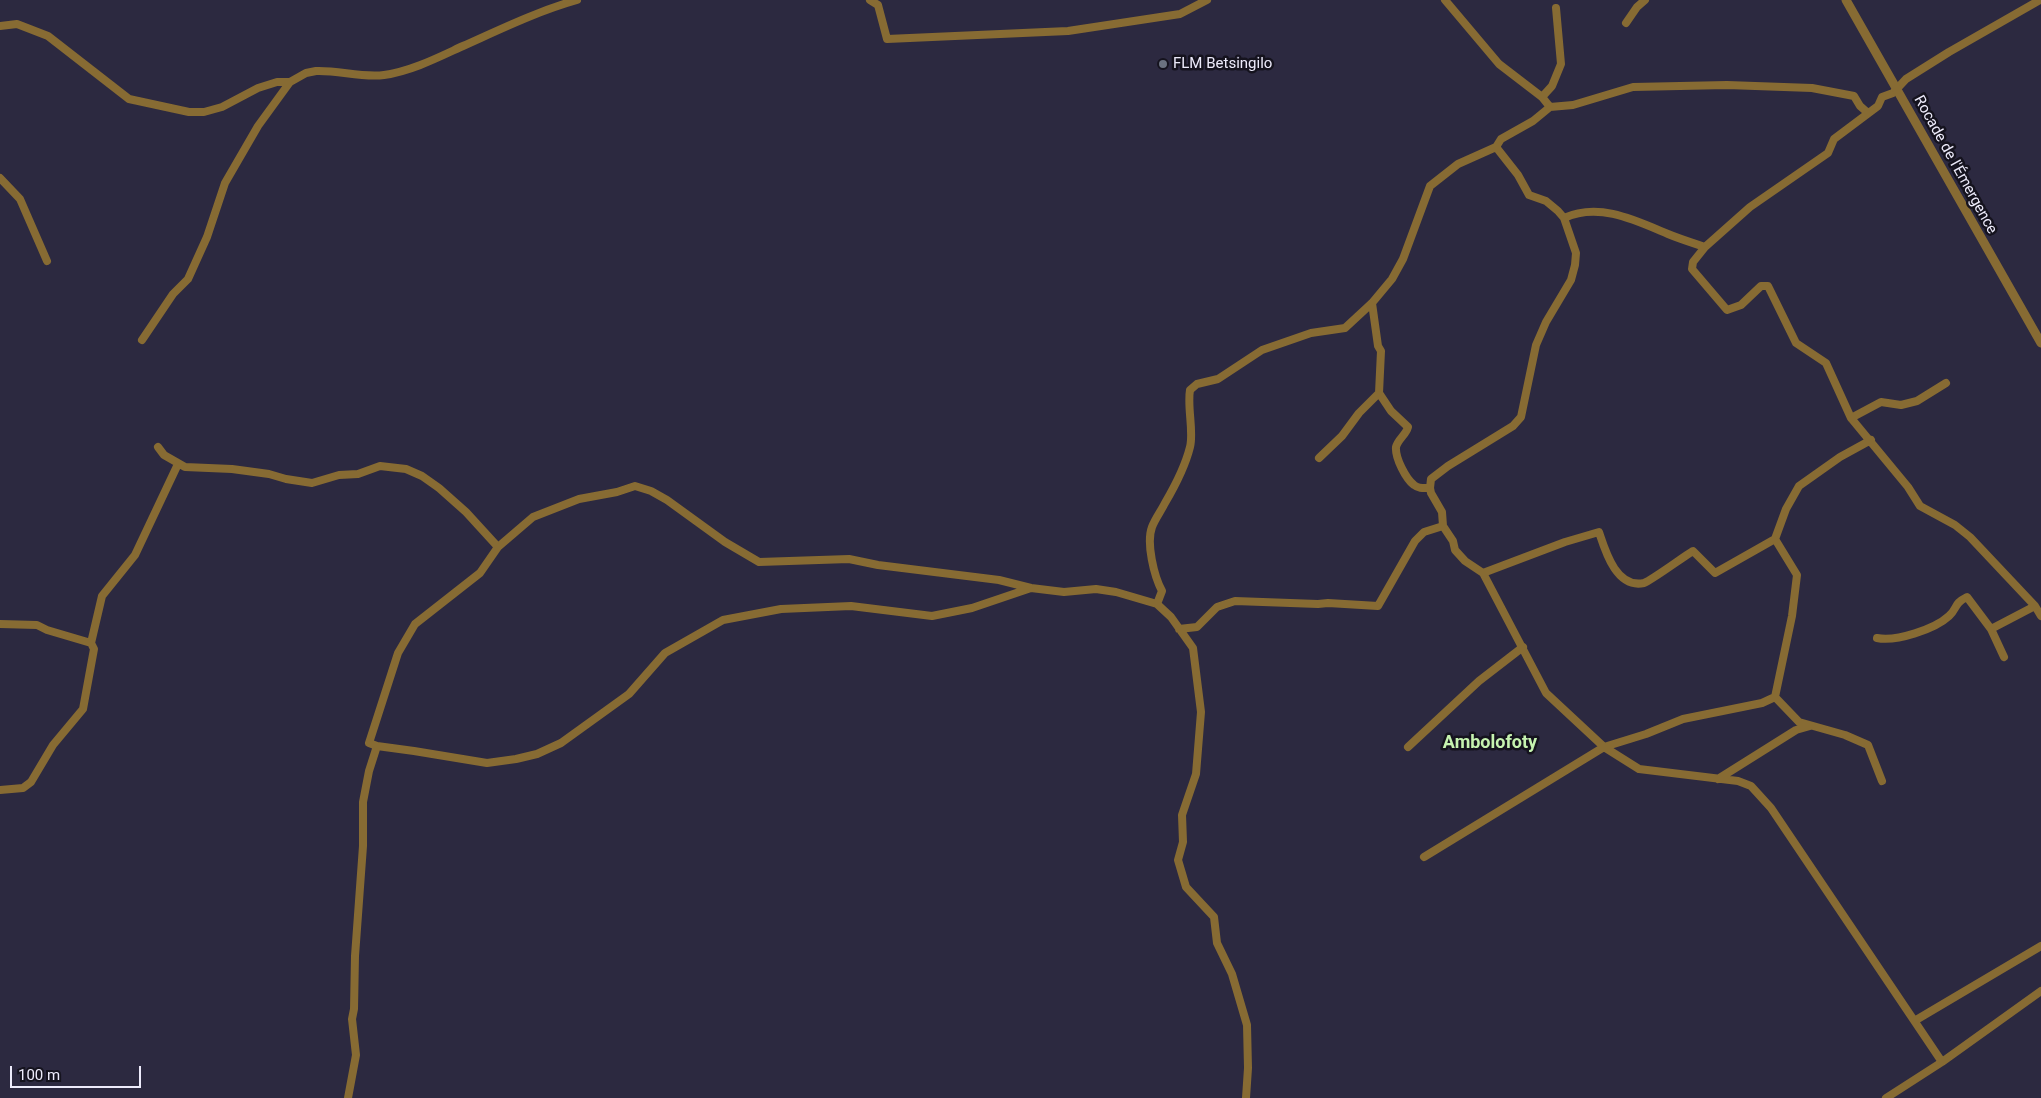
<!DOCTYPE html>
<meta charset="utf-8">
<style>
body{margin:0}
#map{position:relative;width:2041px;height:1098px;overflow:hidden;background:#2c2940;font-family:Roboto,sans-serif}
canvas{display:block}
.scale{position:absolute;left:10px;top:1066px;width:131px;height:22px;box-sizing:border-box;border:2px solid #edebfb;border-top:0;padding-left:6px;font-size:15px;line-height:18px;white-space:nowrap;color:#edebfb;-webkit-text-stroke:4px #15131e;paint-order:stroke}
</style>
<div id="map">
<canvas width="2041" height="1098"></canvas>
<div class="scale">100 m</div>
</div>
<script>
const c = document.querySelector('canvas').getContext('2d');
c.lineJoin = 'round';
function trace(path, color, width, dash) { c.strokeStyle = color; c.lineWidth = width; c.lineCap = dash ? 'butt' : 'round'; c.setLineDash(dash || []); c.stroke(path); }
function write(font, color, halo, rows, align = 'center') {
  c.font = font + ' Roboto,sans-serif'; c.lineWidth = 5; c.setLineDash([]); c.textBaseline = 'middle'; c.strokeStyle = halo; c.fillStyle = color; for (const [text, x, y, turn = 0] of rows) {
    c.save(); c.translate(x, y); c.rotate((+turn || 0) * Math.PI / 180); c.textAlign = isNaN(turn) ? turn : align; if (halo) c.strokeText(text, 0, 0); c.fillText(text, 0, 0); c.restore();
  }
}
const minor = new Path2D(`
 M870,0L878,5L887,39L1068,31L1180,14L1207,0
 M1445,0L1499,64L1542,97L1550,107L1573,105L1633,87L1727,85L1812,88L1854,96L1860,106L1868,113
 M2040,0L1949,52L1906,79L1893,93L1882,97L1878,106L1834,139L1828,153L1750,207L1705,247L1693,262L1692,269L1727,310L1741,305L1761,286H1768L1796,343L1826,363L1851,418L1908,487L1920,506L1955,525L1970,537L2035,606L2041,616
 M1626,23L1637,7L1645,0
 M0,26L17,24L48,36L129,99L189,112H204L222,107L258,88L277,82H290
 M1542,97L1552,86L1561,64L1556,8
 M0,178L20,199L47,261
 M1564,218C1599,202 1635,220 1668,234C1680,239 1693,243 1705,247
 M1372,303L1378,346L1381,351L1379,393L1391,411L1408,427C1406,435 1398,439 1396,447C1395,458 1406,479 1414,485C1419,489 1424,488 1430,488L1431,493L1442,512L1443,526L1453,541L1455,550L1465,561L1483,573L1546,693L1604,747L1639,769L1738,781L1751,786L1771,808L1942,1062
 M142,340L173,294L188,279L207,237L225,183L258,126L290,82L306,73L316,71C338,70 362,78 384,75C412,71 439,57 463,46C501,29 538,11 577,0
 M1851,418L1881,402L1901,405L1917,401L1946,383
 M158,447L164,455L185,467L232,469L269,474L286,479L312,483L339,475L358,474L380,466L406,469L422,476L439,488L466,512L498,547
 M1319,458L1342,436L1359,413L1379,393
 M1430,488L1431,479L1448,466L1513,426L1521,417L1536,345L1546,322L1571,280L1575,265L1576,253L1564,218L1558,211L1546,201L1529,195L1518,175L1496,147
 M1775,539L1797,575L1792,616L1775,697
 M1483,573L1565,542L1599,532C1605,550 1616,589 1644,583C1652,580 1683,557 1693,551L1715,573L1775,539L1786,509L1799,486L1840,457L1871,440
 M1031,588L972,608L932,616L851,606L781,609L723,620L665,653L629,694L561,743L537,754L516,759L487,763L414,751L377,746L369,743L398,653L415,624L480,573L498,547L533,517L579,499L617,492L635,486L651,491L667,500L725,542L759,562L849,559L878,565L999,580L1031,588L1064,592L1096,589L1116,592L1157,604L1171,617L1193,648L1201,712L1196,774L1182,815L1183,842L1178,860L1186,887L1214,917L1217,943L1232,974L1247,1025L1248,1068L1246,1098
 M1157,604L1162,591C1154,576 1146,543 1152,527C1155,519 1161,511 1165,503C1175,486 1185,467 1190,447C1194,432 1187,407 1190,390L1197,384L1218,379L1262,350L1311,333L1345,328L1372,303L1392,279L1403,259L1430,186L1458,164L1496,147L1501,139L1533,121L1550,107
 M0,624L37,625L47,630L91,643L94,649L83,709L53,745L31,782L23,788L0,790
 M1179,629L1197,627L1217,607L1235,601L1318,604L1328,603L1378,606L1415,541L1424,532L1443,526
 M1991,629L2035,606
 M1877,638C1896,642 1935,629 1949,616C1958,608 1953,604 1967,597L1991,629L2004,657
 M91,643L102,596L135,555L178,464
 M1408,747L1479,681L1523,647
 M1718,779L1796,730L1810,726
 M1424,857L1604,747L1646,734L1683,719L1762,703L1775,697L1799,722L1845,735L1868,745L1882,781
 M1916,1020L2041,946
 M348,1098L356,1055L352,1019L354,1009L355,956L363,846V802L369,771L377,746
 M1886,1098L1942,1062L2041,991`);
const tertiary = new Path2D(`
 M1846,0L2041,343`);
const markers = [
 [1163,64,5,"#6b7280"]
];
const poiNames = [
 ["FLM Betsingilo",1173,64]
];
const streetNames = [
 ["Rocade de l'Émergence",1955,165,61]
];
const quarterNames = [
 ["Ambolofoty",1490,743]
];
trace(minor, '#876b33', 8);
trace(tertiary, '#876b33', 9);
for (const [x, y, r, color] of markers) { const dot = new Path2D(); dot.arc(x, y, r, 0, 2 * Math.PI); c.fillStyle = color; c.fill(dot); trace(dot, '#15131e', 2); }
write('15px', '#edebfb', '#15131e', poiNames, 'left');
write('15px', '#edebfb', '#15131e', streetNames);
write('bold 18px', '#c6f3b0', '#15131e', quarterNames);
</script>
